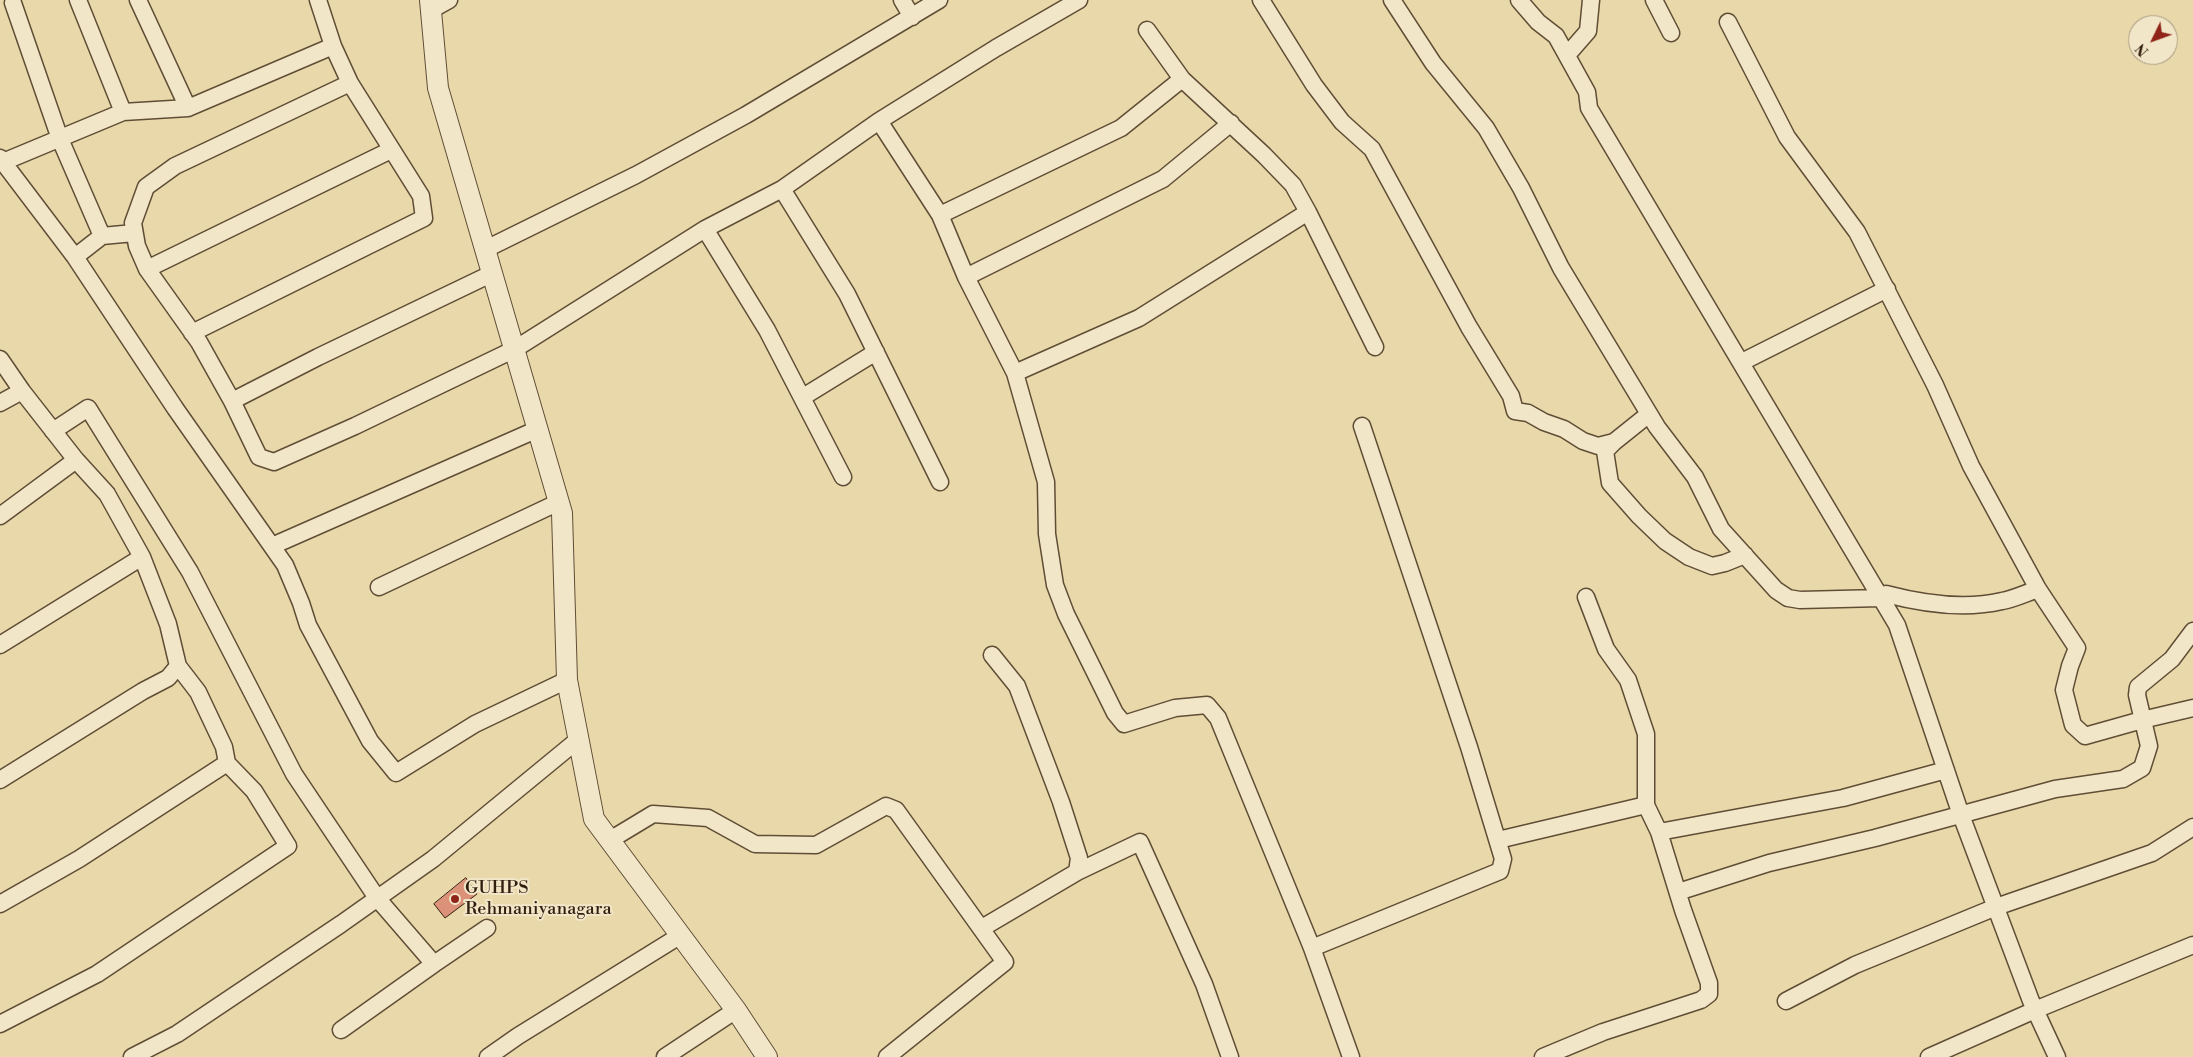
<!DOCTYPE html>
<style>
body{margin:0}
#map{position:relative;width:2193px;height:1057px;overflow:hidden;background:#e9d9aa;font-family:"Libre Bodoni",serif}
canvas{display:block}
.north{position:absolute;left:2128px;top:15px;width:50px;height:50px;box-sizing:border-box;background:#f1e6c8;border:1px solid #a5967e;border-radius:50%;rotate:228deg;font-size:14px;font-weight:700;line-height:20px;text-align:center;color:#321e0f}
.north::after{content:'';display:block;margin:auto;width:18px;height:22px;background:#8f2418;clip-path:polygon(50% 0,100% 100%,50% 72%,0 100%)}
</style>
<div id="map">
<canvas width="2193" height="1057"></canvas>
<div class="north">N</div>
</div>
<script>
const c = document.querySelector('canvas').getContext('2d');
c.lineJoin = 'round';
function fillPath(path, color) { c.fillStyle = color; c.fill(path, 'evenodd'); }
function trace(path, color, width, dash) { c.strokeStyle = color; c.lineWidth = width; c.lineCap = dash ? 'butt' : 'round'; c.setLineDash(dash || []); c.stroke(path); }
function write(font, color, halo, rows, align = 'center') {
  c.font = font + ' "Libre Bodoni",serif'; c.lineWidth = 4; c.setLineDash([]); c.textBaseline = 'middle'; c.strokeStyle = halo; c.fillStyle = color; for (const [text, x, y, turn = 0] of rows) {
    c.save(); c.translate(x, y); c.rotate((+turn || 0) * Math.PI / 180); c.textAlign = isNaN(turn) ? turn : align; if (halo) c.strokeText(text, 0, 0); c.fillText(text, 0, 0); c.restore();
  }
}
const building = new Path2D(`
 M466,878L477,894L445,918L434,904Z`);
const minor = new Path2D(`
 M78,0L123,112
 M138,0L188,108L333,46
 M902,0L912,17
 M1079,0L996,48L879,121L940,215L966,277L1015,373L1046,482L1047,534L1055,585L1066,614L1115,713L1124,724L1175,708L1207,705L1218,718L1312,948
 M1261,0L1314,85L1342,122L1372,149L1469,327L1511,396L1515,411L1528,413L1544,422L1564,429L1583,441L1598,446L1614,442
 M1392,0L1433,63L1486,128L1521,188L1561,268L1657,427L1695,477L1721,529L1776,590L1788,598L1800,600L1881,598L1886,594C1924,604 1964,610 2002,601C2014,599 2026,593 2038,589
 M1519,0L1538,22L1556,36L1587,92L1589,108L1897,625L1961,815L2031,1001L2057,1057
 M1654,0L1671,33
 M13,3L60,139L102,236
 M431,10L449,0
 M1728,22L1787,137L1857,232L1935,385L1971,466L2038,589L2077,648L2070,666L2064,690L2073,725L2085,736L2142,720L2193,708
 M1147,30L1182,79L1264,155L1293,185L1308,212
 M1568,54L1588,31L1591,0
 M350,83L175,166L146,187L133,223L137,246L147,269L199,342L232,401L318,357L493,273
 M0,158L75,257L175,408L285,565L301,603L308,625L370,741L396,773L475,724L567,680
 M3,162L123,112L188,108
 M782,189L847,294L940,482
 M940,215L1121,128L1182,79
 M705,229L767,330L843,477
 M486,249L636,175L746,115L939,0
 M75,257L102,236L134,233
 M147,269L391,150
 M966,277L1163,179L1231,123
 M192,333L424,218L421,196L350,83L333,46L318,0
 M0,359L22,391
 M1742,362L1887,289
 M1015,373L1139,318L1308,212L1375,347
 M803,397L876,352
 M232,401L259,457L274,462L355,426L515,349L705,229L782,189L879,121
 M0,403L22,391L76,460L107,494L142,557L168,624L178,666L198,692L224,747L227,763
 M1649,414L1614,442L1605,451L1610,483L1639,516L1665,541L1689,557L1712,566L1725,563L1745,555
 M53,431L88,408L190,572L294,774L377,898L434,964L341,1030
 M0,516L76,460
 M272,546L538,429
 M379,587L559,502
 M1586,597L1606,649L1628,680L1646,734V805
 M0,645L142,557
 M0,780L143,691L168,678L178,666
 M1659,832L1843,798L1946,770
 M610,840L653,814L708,818L755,844L816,845L886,806L896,810L1005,962L887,1057
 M1498,840L1646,805L1659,832L1683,910L1709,983V994L1701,1000L1603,1032L1543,1057
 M1077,872L1140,842L1204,984L1230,1057
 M1678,892L1769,863L1875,838L2055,789L2123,779L2142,768L2149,746L2137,695L2138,687L2172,659L2193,631
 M0,904L79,859L227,763L254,791L288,846L97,974L0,1024
 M982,928L1077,872L1079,858L1061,802L1017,686L992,655
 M434,964L487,928
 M1786,1001L1855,965L1996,907L2152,853L2193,827
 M132,1057L177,1034L341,924L433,859L579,739
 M488,1057L518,1036L681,935
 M665,1057L736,1010
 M1351,1057L1312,948L1500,871L1503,859L1469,747L1362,426
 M1929,1057L2035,1010L2193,945`);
const tertiary = new Path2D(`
 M430,0L438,88L562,513L567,680L594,819L736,1010L767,1057`);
const markers = [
 [455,899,5,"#8f2418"]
];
const poiNames = [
 ["GUHPS",465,889],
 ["Rehmaniyanagara",465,910]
];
fillPath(building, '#dc9179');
trace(building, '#321e0f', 1);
trace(minor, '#604d36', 19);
trace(tertiary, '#604d36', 22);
trace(minor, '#f1e6c8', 16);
trace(tertiary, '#f1e6c8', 20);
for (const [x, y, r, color] of markers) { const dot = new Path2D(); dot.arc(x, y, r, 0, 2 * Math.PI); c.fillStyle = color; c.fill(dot); trace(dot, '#f1e6c8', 2); }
write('18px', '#321e0f', '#f1e6c8', poiNames, 'left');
</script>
